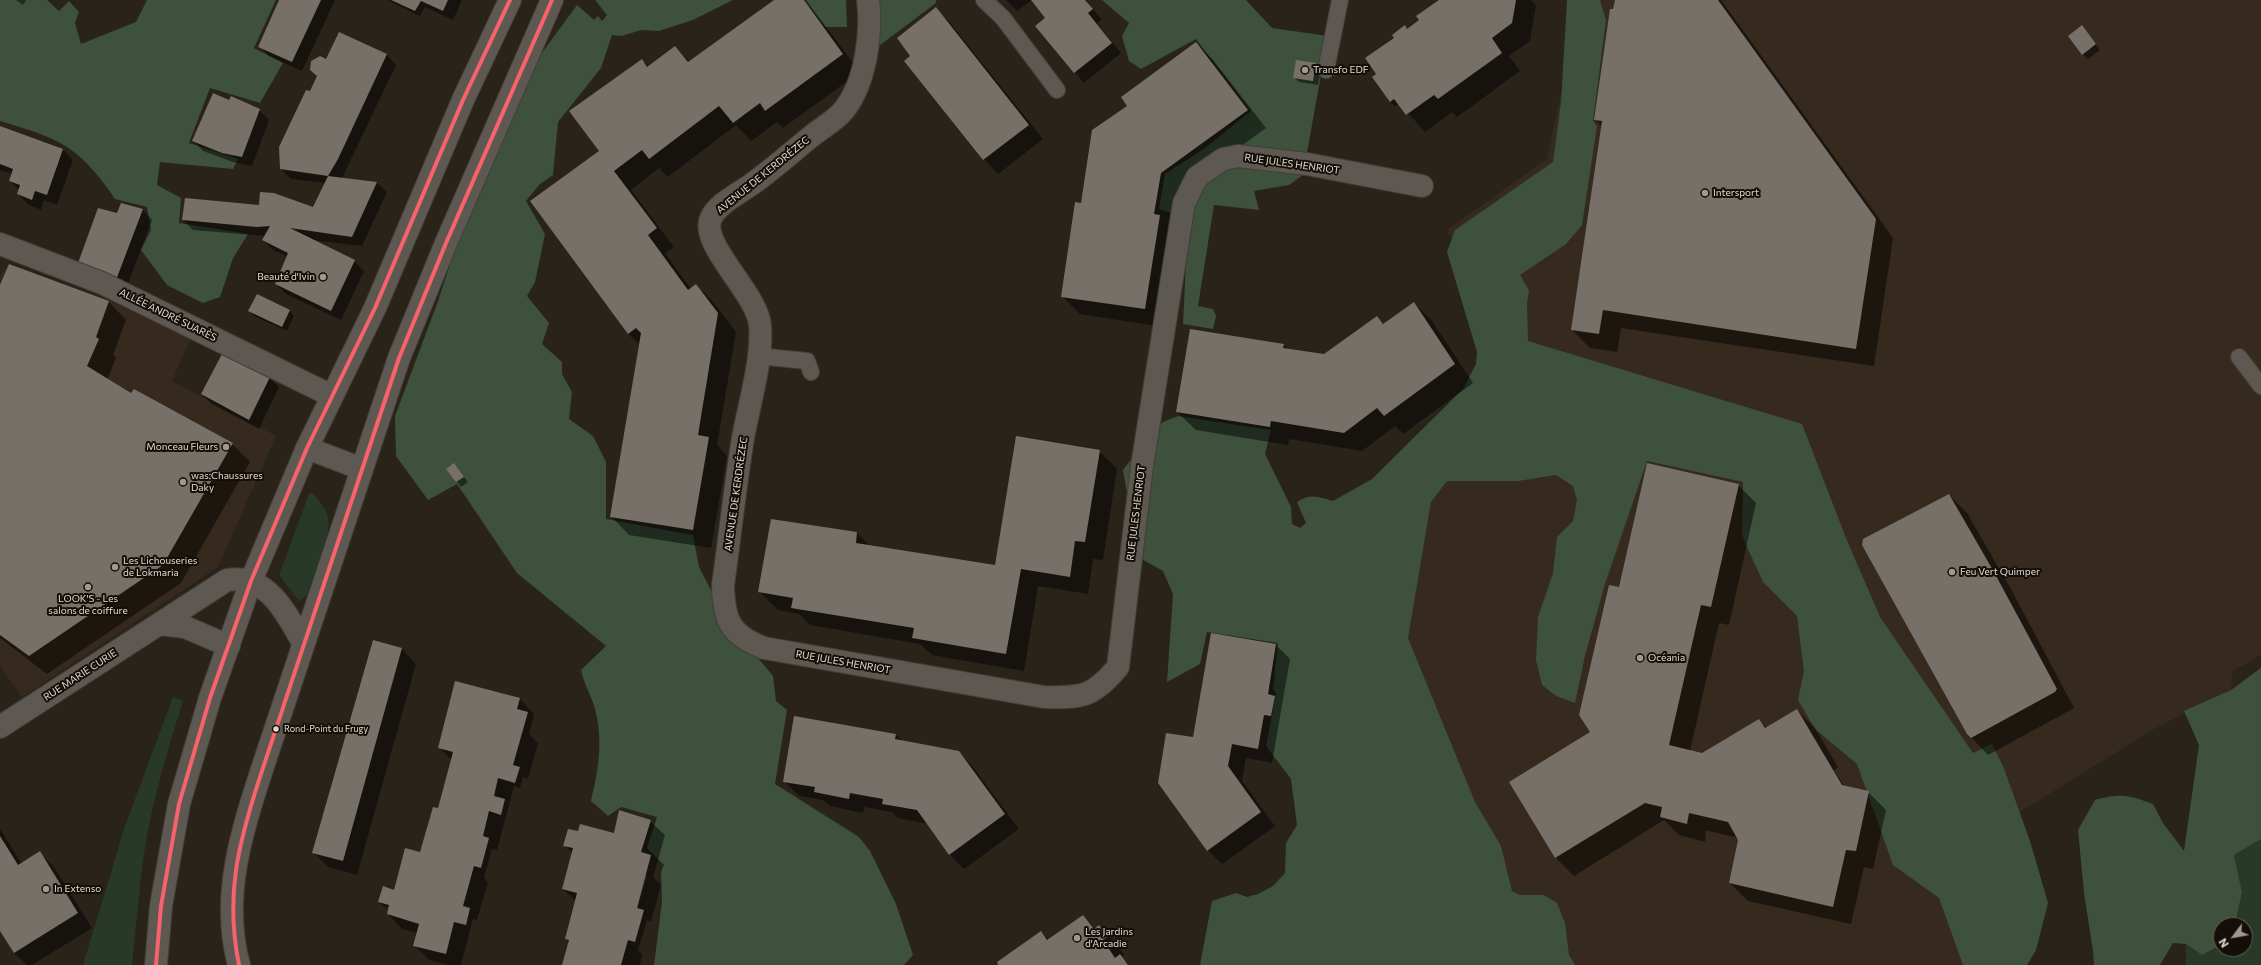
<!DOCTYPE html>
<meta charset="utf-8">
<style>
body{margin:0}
#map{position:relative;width:2261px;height:965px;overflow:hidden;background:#2a231a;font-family:Commissioner,sans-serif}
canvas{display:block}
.north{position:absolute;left:2213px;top:917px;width:40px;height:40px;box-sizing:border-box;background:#140e08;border:1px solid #665f57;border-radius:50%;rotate:238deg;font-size:11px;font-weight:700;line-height:16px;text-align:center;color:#e0d8ce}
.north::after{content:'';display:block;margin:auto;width:14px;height:18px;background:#a0998f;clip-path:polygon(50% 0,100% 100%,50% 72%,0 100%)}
</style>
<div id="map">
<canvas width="2261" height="965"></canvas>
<div class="north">N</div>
</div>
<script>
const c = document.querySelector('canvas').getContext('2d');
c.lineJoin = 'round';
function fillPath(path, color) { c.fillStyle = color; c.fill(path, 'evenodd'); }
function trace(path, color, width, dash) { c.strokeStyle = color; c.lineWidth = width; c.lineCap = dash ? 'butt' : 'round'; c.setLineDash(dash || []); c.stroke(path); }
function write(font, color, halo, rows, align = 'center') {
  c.font = font + ' Commissioner,sans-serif'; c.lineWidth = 4; c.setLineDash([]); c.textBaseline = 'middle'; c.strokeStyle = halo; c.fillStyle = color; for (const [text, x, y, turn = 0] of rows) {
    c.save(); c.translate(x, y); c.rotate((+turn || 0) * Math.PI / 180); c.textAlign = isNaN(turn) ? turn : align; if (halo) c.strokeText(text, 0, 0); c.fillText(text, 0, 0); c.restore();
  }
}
const commercial = new Path2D(`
 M1581,0H2261V655L2233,671L2231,690L2154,729L1988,832V965H1513L1288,566L1500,371L1497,339L1447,230L1547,159Z
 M9,264L109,301L191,338L172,381L276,436L218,567L22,697L0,666V276Z`);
const green = new Path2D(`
 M311,493L314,494C320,502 326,509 328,518C332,536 313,577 307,595L299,601L279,575L309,494Z
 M173,697L183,701C170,742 158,783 149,825C140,871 137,918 132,965H83L125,826Z
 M2261,839V965H2186V944L2202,955L2221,945V949H2245V925H2235L2242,892L2234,855Z`);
const forest = new Path2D(`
 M0,0H47L59,11L69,1L79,12L75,23L81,44L136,22L147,0H276L254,48L283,63L260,103L210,88L189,143L238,159L233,169L160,162L157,185L181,198L179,223L248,234L233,258L220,297L203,303L167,285L141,250L151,230L147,207L115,199C102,180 86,159 67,147C47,134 22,128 0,121Z
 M595,0H733L693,20L659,31L641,30L622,36L612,35L601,68L558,122L553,175L539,185L526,201L545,234L535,282L527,296L549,323L542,344L562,362V374L572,392L569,419L593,436L606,462V519L693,535L699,567L716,600L749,647L773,676L776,701L787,710L775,784L859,837L870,851L896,904L913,955L904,965H654L662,902L661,872L664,865L647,848L657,817L621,807L608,816L591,801C598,771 603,744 596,713C593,698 584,685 581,670L606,646L517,573L457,484L428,500L396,456L395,416L437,304L478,179L521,87L541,54L577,5L594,20L598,16L602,21L607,15Z
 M804,0H846L847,27H825Z
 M878,0H936V3L879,46Z
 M1102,0H1246L1272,28L1328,36L1303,175L1289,185L1254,191L1259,210L1214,205L1198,306L1213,309L1216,316L1213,329L1183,324L1188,218L1159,209L1165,174L1205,148L1251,111L1196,39L1141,69L1129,61L1122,36L1129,23Z
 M1567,0H1600L1606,20L1593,121L1597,126L1582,225L1566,244L1520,275L1529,290L1527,303L1528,341L1802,424L1846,538L1880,617L1973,753L1992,744L2003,766L2030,841L2048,903L2036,950L2027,965H1963L1939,898L1893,865L1857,764L1815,729L1798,700L1804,671L1797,616L1763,582L1742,536L1743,482L1647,461L1605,584L1585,656L1575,703L1556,696L1542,685L1536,660L1538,617L1553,573L1557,537L1573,521L1577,500L1573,486L1556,475L1518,481H1447L1431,502L1408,638L1475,802L1501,846L1512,891L1520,895H1544L1557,903L1565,923L1569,955L1575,965H1200L1212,901L1236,893L1247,897L1258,894L1273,886L1285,873L1286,843L1297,825L1291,779L1266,746L1276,693L1273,689L1278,643L1207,632L1200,664L1167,682L1173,594L1163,571L1138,557L1123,470L1151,433L1163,422L1178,416L1271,430L1265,454L1291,507L1292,524L1300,528L1306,523L1297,502C1310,493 1319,497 1333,501L1372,479L1463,389L1476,364L1477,352L1447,252L1455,230L1553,162L1561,102Z
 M2261,668V839L2234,855L2242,892L2235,925H2221V945L2202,955L2186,944L2173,943L2160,965H2094L2093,951L2084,893L2078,830L2095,800C2120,793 2129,795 2153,804L2163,823L2184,851L2199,745L2184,711L2231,690Z`);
const shadow = new Path2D(`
 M16,0H26L23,5Z
 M280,0H335L302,71L269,56L259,46Z
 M387,0H462L453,20L425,7L420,16Z
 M775,0H806L860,72L783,128L777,122L751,141L736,125L668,177L659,168L631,190L674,247L665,253L691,289L696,285L714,303L736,332L717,445L727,456L711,548L629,535L611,516L640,345L628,334L601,151L642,60L649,67L675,47L690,62Z
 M1006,0H1032L1017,11Z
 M1032,0H1086L1102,20L1097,23L1121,53L1084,83L1037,26L1046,18Z
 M1441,0H1531L1536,5L1530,41L1509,56L1520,71L1457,117L1452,112L1425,132L1400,104L1395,106L1390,102L1376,75L1395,38L1405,26L1408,30Z
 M1616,0H1721L1893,238L1874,366L1621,328L1617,352L1590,348L1572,330L1602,126L1595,120Z
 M936,9L950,23L1043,139L998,174L984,159L906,61L912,56Z
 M2082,26L2100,50L2088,59L2083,54Z
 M339,33L387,55L396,65L342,178L377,183L387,192L362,246L312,240L354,261L364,271L341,320L286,294L276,284L288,257L273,250L263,240L266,236L193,230L183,220L259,206L314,208L325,183L291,179L281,169L310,92Z
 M1196,43L1214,61L1266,128L1179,191L1162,327L1080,314L1062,296L1082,204Z
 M1297,61L1316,64L1321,69L1318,85L1299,82L1294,77Z
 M229,101L259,110L269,120L252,166L233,162L203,151L194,141Z
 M0,127L63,150L73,160L57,205L44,200L41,210L28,204L18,194L19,190L10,181L13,174L0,170Z
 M143,210L152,220L126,289L89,273L117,214Z
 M0,287L108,301L126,320L113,355L116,358L107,380L132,394L232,444L250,462L181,583L47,674L0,638Z
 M258,295L290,311L294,316L287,331L254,316L249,311Z
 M1414,303L1432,321L1473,383L1403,434L1395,426L1362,451L1289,439L1288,445L1196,430L1177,412L1283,345L1289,350L1324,355L1377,317L1384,324Z
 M269,377L279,387L259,429L212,404L202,394Z
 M1099,451L1117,469L1103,560L1093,559L1088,594L1038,586L1024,671L932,655L920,644L810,625L799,614L778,610L759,591L857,533L870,546L995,566Z
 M454,465L468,482L461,487L448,469Z
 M1738,485L1756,503L1729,625L1719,623L1690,751L1702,754L1759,720L1767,728L1797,710L1815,728L1838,767L1834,770L1844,786L1868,792L1886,810L1873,869L1864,867L1851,924L1748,901L1730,883L1739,840L1738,838L1706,830L1705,842L1679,835L1664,820L1574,876L1556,858L1510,782L1591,733L1620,588Z
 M1949,495L1967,513L2012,591L2074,708L1988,755L1970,736Z
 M373,641L402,649L416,664L357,875L328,867L314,853Z
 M1276,645L1290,659L1272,763L1246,758L1242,781L1275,826L1222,864L1208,850L1194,738Z
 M456,682L520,699L534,714L529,734L538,743L528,779L523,777L520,788L514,786L497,850L492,849L484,878L488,882L477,920L473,919L461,965H449L429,960L414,945L418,933L402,929L388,914L390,908L384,907L379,902L394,892L421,853L438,809L451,760L439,747Z
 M795,717L896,735L903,741L958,752L973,767L1019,829L964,869L949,854L928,824L898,818L892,812L864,807L863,813L830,806L823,800L799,796L784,781Z
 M650,821L665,835L653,877L661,885L651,922L647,920L638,950L642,955L640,965H563L569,943L566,939L576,901L563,889L573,852L564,846L614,834ZM645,874L647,875L636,913L634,912Z
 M0,829L22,864L40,853L54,867L92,928L32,965H27L14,953L0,929Z
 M1083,916L1096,929L1099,926L1117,944L1124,955L1121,957L1129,965H1000L1041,932L1049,940Z`);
const building = new Path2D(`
 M279,0H321L292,62L258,47Z
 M391,0H448L443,11L421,1L415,11Z
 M774,0H804L843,54L765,111L760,103L733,123L719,106L649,159L642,150L614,171L657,228L648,235L688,290L696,284L718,313L698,435L709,437L693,530L610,517L641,333L636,328L628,334L530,201L599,151L569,111L642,59L647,67L675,46L688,62Z
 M1031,0H1085L1093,9L1088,13L1112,43L1074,73L1035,26L1045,18Z
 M1439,0H1516L1512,23L1492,38L1502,53L1438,99L1434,95L1406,115L1394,99L1390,102L1372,77L1376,74L1365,58L1394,38L1392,35L1405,25L1407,29L1419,20L1416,16Z
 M1615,0H1718L1876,219L1856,349L1603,310L1599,334L1571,330L1602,121L1594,120L1610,9H1613Z
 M936,7L1029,125L983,160L904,61L910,56L897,38Z
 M2082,25L2096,44L2082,55L2068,36Z
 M339,32L387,54L338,159L328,176L280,169L279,147L306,90L310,91L317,76L310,70L311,61L320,56L326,59Z
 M1196,42L1248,110L1161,173L1154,214L1160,215L1145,309L1061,297L1075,202L1081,203L1092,130L1127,106L1121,97Z
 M1296,60L1316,63L1313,81L1293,78Z
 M213,93L229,100L231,96L260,109L242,157L222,153L192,141Z
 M0,126L63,149L47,195L35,191L32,200L17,194L20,185L9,181L13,169L0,164Z
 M328,176L377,182L352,237L290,228L355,260L331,311L275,284L288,253L262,240L270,226L257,227L182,220L185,198L259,205L260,192L274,193L313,207Z
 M121,203L143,209L116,280L78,263L98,208L117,213Z
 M9,264L109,301L96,337L99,339L87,366L131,393L134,389L233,443L163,565L29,656L0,635V285Z
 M257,294L290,310L282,327L248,311Z
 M1414,302L1455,364L1384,416L1377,408L1344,433L1271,421L1270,427L1176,412L1190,329L1284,344L1283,348L1324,354L1377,316L1383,324Z
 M222,354L270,377L249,420L201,394Z
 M1016,436L1100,450L1085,542L1075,541L1070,577L1021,569L1006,654L912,638L914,628L791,608L793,598L758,592L771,519L857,532L856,543L995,565Z
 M454,463L464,477L456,482L446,469Z
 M1647,463L1739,484L1711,607L1701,605L1669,745L1702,753L1759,719L1765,728L1797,709L1842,785L1869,791L1856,851L1846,850L1833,907L1729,883L1738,840L1728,822L1689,813L1687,824L1660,817L1662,807L1645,803L1555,858L1509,782L1590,732L1579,715L1609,585L1619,587Z
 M1949,494L1994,572L2057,689L2055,692L1971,738L1967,734L1862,545L1863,539Z
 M1211,633L1276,644L1268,694L1275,696L1271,716L1264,715L1258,749L1232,744L1228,766L1261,812L1207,851L1158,783L1166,733L1193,737Z
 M373,640L402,648L343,861L312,853Z
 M455,681L520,698L517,709L528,712L513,765L520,767L515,783L498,778L494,796L505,799L501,815L489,811L483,836L489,838L481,868L474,866L463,906L470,908L466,925L454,922L446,954L413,946L419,924L387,914L389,905L378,902L383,886L394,890L405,848L420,852L433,807L438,808L453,752L438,748Z
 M794,716L896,734L895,739L959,751L1005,814L949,855L917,810L882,804L883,799L850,793L849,799L814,792L815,787L783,782Z
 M619,810L651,820L641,852L651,855L637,908L644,910L635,942L628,940L621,965H562L569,940L565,939L577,893L562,889L573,848L563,846L568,829L578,831L580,824L614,833Z
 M0,836L18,865L40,851L78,913L14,953L0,931Z
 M1083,915L1094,929L1099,925L1107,937L1103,940L1115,958L1120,954L1128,965H998L997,962L1041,931L1047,940Z`);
const service = new Path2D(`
 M984,0L1003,18L1057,90
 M1326,70L1340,0
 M758,356L807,361L811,372
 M2239,357L2261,386`);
const minor = new Path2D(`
 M868,0C872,34 866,82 844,110C836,120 823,127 813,135C793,151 773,169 752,184C740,193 718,203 711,218C699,244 757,293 760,325C763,358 749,405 743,438C735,487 730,536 723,585C724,621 730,635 764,648L1044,697C1082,698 1093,697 1118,667L1142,466L1184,203L1197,177L1223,159L1238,156L1307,164L1422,186
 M0,244L102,283L332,396
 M307,448L362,469
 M160,624L185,627L229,646
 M0,727L227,580C267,573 287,614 303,643`);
const tertiary = new Path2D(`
 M156,965L161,906L179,804L210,698L251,581L307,448L375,308L463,100L510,0
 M239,965C219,893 245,822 267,754L399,358L446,243L552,0`);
const bus1 = new Path2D(`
 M156,965L161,906L179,804L210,698L251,581L307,448L375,308L463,100L510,0
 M239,965C225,896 238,845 259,780L399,358L446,243L552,0`);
const markers = [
 [1305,70,4,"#a0998f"],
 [1705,193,4,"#a0998f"],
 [323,277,4,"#a0998f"],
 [226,447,4,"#a0998f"],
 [183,482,4,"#a0998f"],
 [115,567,4,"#a0998f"],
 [1952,572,4,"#a0998f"],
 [88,587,4,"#a0998f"],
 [1640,658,4,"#a0998f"],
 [276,729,3.5,"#e0d8ce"],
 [46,889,4,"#a0998f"],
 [1077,938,4,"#a0998f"]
];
const busNames = [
 ["Rond-Point du Frugy",284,729]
];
const poiNames = [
 ["Transfo EDF",1313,70],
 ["Intersport",1713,193],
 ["Beauté d'Ivin",315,277,"right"],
 ["Monceau Fleurs",218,447,"right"],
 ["was:Chaussures",191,476],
 ["Daky",191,488],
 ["Les Lichouseries",123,561],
 ["de Lokmaria",123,573],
 ["Feu Vert Quimper",1960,572],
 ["LOOK'S - Les",88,599,"center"],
 ["salons de coiffure",88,611,"center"],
 ["Océania",1648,658],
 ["In Extenso",54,889],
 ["Les Jardins",1085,932],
 ["d'Arcadie",1085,944]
];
const streetNames = [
 ["RUE JULES HENRIOT",1292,164,8],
 ["AVENUE DE KERDRÉZEC",763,175,-39],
 ["ALLÉE ANDRÉ SUARÈS",168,315,26],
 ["AVENUE DE KERDRÉZEC",736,494,-82],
 ["RUE JULES HENRIOT",1136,513,-83],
 ["RUE JULES HENRIOT",843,662,10],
 ["RUE MARIE CURIE",80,675,-33]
];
fillPath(commercial, '#352a1d');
fillPath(green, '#283929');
fillPath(forest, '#3d513d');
fillPath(shadow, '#0007');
fillPath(building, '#767068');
trace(service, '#433e36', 18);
trace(minor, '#433e36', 24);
trace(tertiary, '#433e36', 24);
trace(service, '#5e5852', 16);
trace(minor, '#5e5852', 22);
trace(tertiary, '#5e5852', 22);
trace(bus1, '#f8626a', 4);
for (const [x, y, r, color] of markers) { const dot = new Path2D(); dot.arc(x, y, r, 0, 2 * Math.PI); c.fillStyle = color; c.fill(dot); trace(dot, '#140e08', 1.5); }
write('9px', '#e0d8ce', '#140e08', busNames, 'left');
write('10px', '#e0d8ce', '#140e08', poiNames, 'left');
write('10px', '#e0d8ce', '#140e08', streetNames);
</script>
